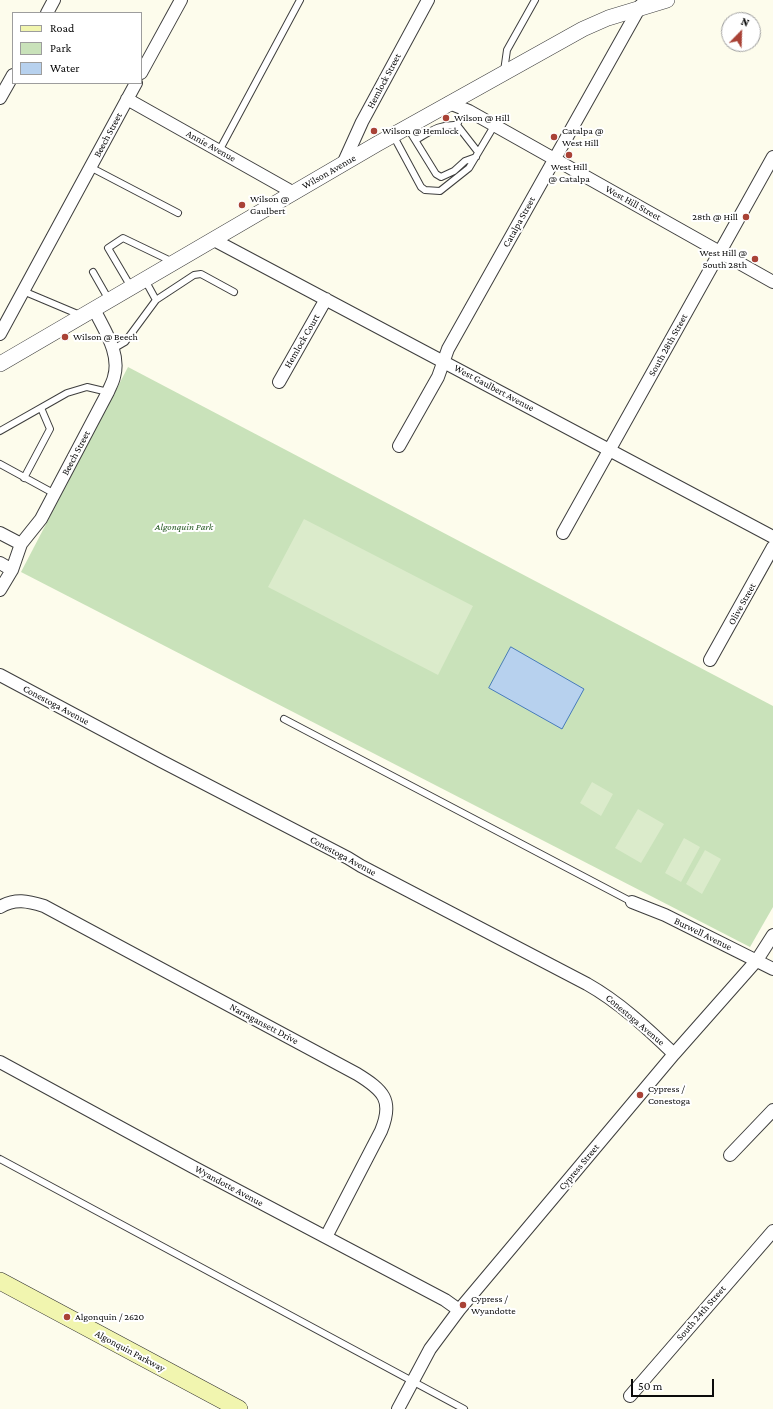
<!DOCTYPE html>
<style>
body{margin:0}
#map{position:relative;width:773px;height:1409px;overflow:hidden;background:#fdfcec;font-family:"Crimson Pro",serif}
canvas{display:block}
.legend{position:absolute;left:12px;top:12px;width:130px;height:72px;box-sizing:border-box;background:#fff;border:1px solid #9d9d9d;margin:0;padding:5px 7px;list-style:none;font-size:12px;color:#0b0b0b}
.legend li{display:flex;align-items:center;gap:8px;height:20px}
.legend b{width:20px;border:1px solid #9d9d9d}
.north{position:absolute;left:721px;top:12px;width:40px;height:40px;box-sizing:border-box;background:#fff;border:1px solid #9d9d9d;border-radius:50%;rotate:23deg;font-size:11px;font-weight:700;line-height:16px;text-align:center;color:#0b0b0b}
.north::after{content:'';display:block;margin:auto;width:14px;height:18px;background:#a94236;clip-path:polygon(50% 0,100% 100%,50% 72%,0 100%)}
.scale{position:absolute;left:631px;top:1379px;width:83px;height:18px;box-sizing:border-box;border:2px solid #0b0b0b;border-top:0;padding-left:5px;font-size:12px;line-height:14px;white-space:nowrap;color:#0b0b0b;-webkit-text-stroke:3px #fff;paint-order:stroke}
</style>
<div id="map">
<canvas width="773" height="1409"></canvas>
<ul class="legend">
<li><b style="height:5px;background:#f1f5af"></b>Road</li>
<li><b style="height:11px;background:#c9e2ba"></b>Park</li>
<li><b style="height:11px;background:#b7d1ee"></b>Water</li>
</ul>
<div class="north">N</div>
<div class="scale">50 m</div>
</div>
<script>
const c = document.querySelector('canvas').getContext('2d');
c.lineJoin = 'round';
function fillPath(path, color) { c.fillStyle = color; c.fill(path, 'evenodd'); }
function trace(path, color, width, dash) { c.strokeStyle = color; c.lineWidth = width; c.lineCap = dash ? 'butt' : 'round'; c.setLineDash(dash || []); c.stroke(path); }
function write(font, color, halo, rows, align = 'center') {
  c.font = font + ' "Crimson Pro",serif'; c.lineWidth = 4; c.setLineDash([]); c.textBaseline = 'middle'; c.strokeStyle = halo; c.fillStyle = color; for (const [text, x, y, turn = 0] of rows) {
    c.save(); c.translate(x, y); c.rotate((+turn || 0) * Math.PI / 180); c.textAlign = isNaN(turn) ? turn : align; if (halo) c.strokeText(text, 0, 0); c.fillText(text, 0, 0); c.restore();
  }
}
const green = new Path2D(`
 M128,367L773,706V907L750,947L21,572Z`);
const pitch = new Path2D(`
 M304,519L473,606L438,675L268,587Z
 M592,782L613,794L601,816L580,803Z
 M638,809L664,824L641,863L615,848Z
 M684,838L700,847L681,882L665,873Z
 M705,850L721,859L702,894L686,884Z`);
const water = new Path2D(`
 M511,647L584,689L562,729L489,688Z`);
const service = new Path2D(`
 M504,71L507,50L535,0
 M457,125L464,109
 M407,127L436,174L441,177L454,171L465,161L476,157
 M393,135L421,187L425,190L440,191L469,168L494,126
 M416,140C431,131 439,124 457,125L478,152
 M219,151L300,0
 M90,167L178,213
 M93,272L109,300
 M145,280L156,300L194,275L201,274L234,292
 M131,287L108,248L123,238L173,262
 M23,291L80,315
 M113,349L125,342L156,300
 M0,431L67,393L87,387L108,392
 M0,464L55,494
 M24,478L50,429L41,408
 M284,719L632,902
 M0,1159L464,1409`);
const minor = new Path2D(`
 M47,13L54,0
 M141,73L181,0
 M0,98L13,75
 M127,99L294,193
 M449,103L469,111L773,282
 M343,164L362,122L428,0
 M214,240L773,537
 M0,334L136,83
 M279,382L326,299
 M399,446L438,377L448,349L641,5
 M0,533L21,544
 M563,533L773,157
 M0,563L12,570
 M0,590L12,570L21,544L41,519L108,392C110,387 113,382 114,377C121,353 104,330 94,309
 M710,660L773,547
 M0,675L161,761L348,858L361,866L587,984C619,1002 647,1028 674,1054
 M632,902L665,915L773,969
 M0,907C15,898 28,901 44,906L357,1074C383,1090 394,1100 381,1131L326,1237
 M0,1062L193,1167L445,1300L459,1310
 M730,1155L773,1110
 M630,1396L773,1231
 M398,1409L430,1349L459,1310L674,1054L757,960L773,935`);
const tertiary = new Path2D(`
 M0,364L377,144L583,29L608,18L667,0`);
const secondary = new Path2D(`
 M0,1281L239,1409`);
const markers = [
 [446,118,4,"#a94236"],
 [374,131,4,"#a94236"],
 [554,137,4,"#a94236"],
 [569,155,4,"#a94236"],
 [242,205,4,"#a94236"],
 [746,217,4,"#a94236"],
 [755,259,4,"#a94236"],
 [65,337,4,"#a94236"],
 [640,1095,4,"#a94236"],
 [463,1305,4,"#a94236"],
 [67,1317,4,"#a94236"]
];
const streetNames = [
 ["Hemlock Street",384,81,-62],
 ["Beech Street",108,135,-62],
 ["Annie Avenue",211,146,29],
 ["Wilson Avenue",329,172,-30],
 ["West Hill Street",633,203,29],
 ["Catalpa Street",519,222,-61],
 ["Hemlock Court",302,341,-60],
 ["South 28th Street",668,345,-61],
 ["West Gaulbert Avenue",494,388,28],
 ["Beech Street",76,453,-62],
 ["Olive Street",742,604,-61],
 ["Conestoga Avenue",56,705,28],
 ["Conestoga Avenue",343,856,28],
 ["Burwell Avenue",703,934,26],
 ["Conestoga Avenue",635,1020,40],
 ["Narragansett Drive",264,1024,28],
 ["Cypress Street",579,1167,-50],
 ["Wyandotte Avenue",229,1186,28],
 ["South 24th Street",701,1313,-49],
 ["Algonquin Parkway",130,1351,28]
];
const poiNames = [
 ["Wilson @ Hill",454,118],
 ["Wilson @ Hemlock",382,131],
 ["Catalpa @",562,131],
 ["West Hill",562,143],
 ["West Hill",569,167,"center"],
 ["@ Catalpa",569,179,"center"],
 ["Wilson @",250,199],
 ["Gaulbert",250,211],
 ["28th @ Hill",738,217,"right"],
 ["West Hill @",747,253,"right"],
 ["South 28th",747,265,"right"],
 ["Wilson @ Beech",73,337],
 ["Cypress /",648,1089],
 ["Conestoga",648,1101],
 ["Cypress /",471,1299],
 ["Wyandotte",471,1311],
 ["Algonquin / 2620",75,1317]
];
const parkNames = [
 ["Algonquin Park",184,527]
];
fillPath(green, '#c9e2ba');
fillPath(pitch, '#dbebcb');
fillPath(water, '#b7d1ee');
trace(water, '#477bbb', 1);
trace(service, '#3e3e3e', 8);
trace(minor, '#3e3e3e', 14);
trace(tertiary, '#3e3e3e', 16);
trace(secondary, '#2d2d2d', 18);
trace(service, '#fff', 6);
trace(minor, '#fff', 12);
trace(tertiary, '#fff', 15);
trace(secondary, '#f1f5af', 17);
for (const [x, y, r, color] of markers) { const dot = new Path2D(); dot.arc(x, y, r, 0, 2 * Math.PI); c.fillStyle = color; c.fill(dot); trace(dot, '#fff', 1.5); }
write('10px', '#0b0b0b', '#fff', streetNames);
write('10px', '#0b0b0b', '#fff', poiNames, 'left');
write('italic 10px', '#275a24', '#fff', parkNames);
</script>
